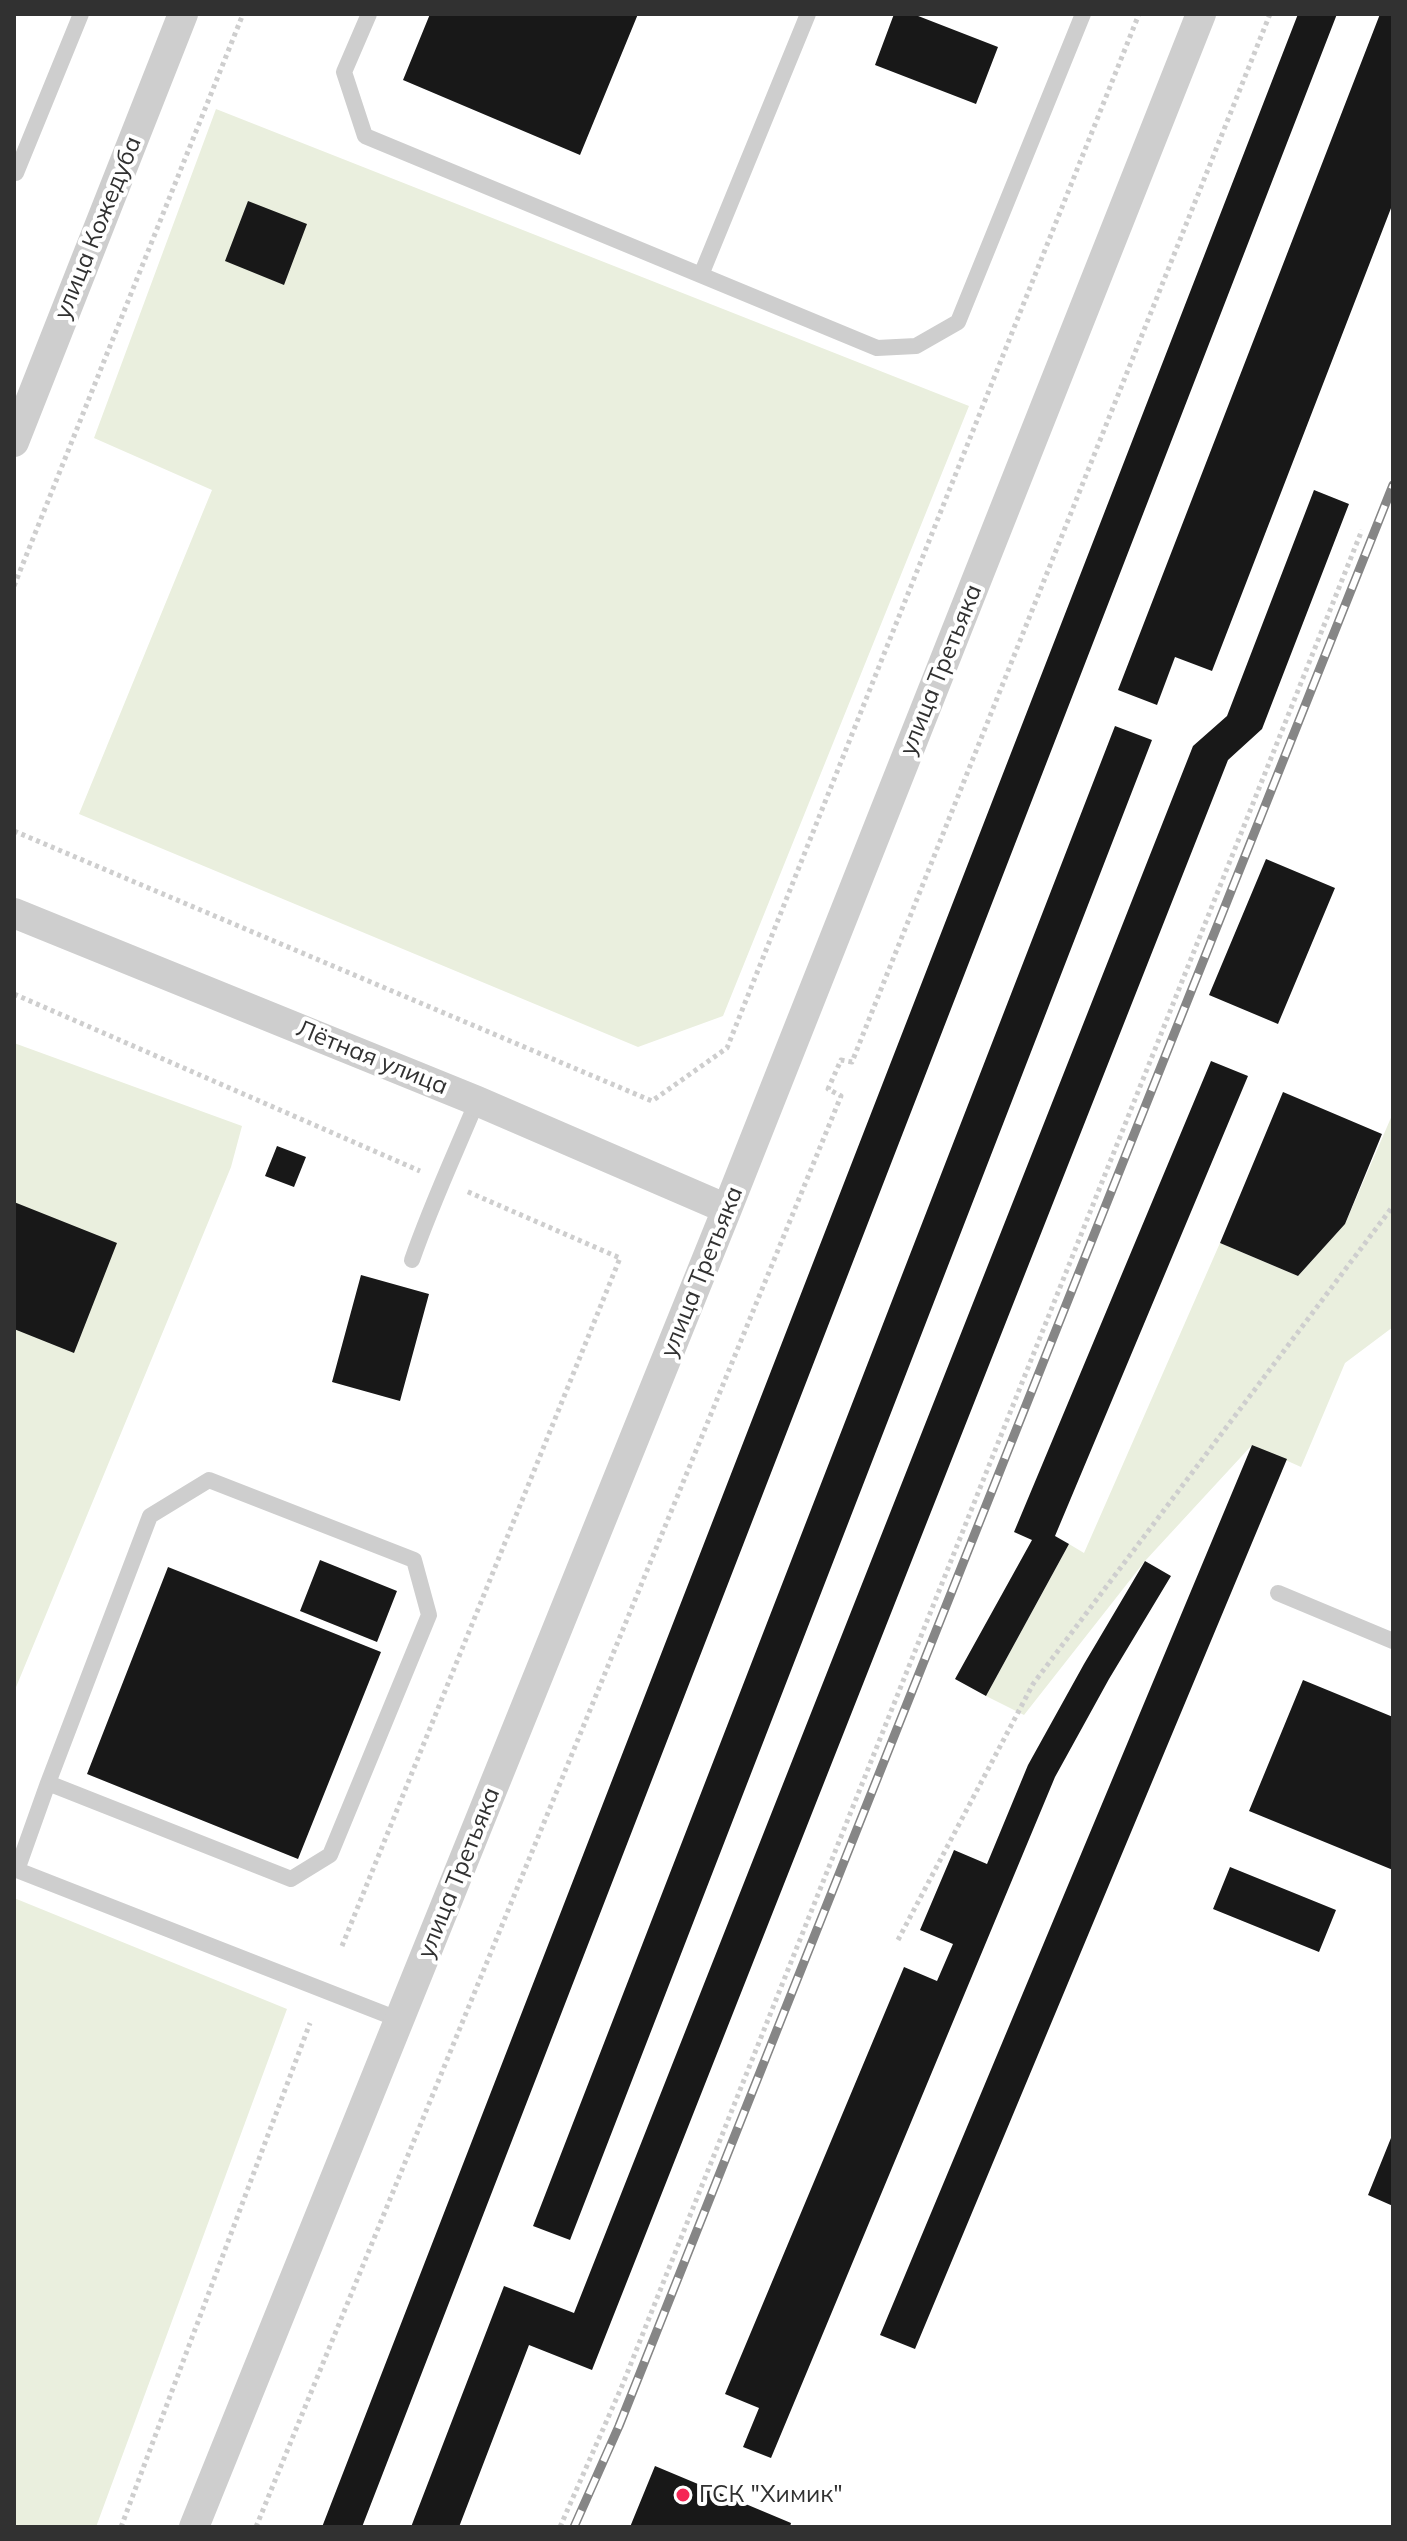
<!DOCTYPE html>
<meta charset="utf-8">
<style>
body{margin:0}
#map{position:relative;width:1407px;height:2541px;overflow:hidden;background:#fff;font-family:Mulish,sans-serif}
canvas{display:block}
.frame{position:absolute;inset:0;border:16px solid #313131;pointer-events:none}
</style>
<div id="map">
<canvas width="1407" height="2541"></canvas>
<div class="frame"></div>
</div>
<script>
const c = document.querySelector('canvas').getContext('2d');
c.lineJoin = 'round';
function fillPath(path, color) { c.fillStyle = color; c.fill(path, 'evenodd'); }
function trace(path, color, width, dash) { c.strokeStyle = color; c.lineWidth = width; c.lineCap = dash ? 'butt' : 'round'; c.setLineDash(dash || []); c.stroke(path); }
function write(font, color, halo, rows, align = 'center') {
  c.font = font + ' Mulish,sans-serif'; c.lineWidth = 8; c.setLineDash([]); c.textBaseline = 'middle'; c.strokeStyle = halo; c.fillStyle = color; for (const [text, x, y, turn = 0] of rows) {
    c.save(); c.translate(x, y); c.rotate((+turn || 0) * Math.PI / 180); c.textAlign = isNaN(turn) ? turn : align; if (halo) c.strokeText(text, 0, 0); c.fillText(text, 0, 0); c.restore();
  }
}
const green = new Path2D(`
 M216,109L969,406L723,1016L638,1047L79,814L212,490L94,438Z
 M14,1043L242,1126L231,1167L14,1692Z
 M1393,1113V1327L1345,1363L1301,1467L1252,1445L1145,1561L1024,1715L986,1696L1069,1544L1084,1553L1220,1243L1298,1276L1345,1224Z
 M14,1898L287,2009L96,2527H14Z`);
const building = new Path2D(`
 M430,14H638L580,155L403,80Z
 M894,14H913L998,47L976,104L875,65Z
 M1298,14H1337L362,2527H322Z
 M1380,14H1393V203L1212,671L1175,657L1157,705L1118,690Z
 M248,201L307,224L284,285L225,261Z
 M1314,490L1349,504L1262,729L1228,760L592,2370L529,2345L459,2527H411L504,2286L574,2313L1193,746L1227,716Z
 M1115,726L1152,740L570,2240L533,2226Z
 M1266,859L1335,888L1278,1024L1209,995Z
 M1211,1061L1248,1076L1055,1536L1069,1544L986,1696L955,1679L1032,1540L1014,1532Z
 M1283,1092L1382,1134L1345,1224L1298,1276L1220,1243Z
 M277,1146L306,1157L294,1187L265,1176Z
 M14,1202L117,1243L74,1353L14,1329Z
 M361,1275L429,1294L400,1401L332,1382Z
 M1252,1445L1287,1459L915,2349L880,2335Z
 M320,1560L397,1591L377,1642L300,1611Z
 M1145,1561L1171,1576L1109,1679L1055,1777L771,2458L743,2447L759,2408L725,2394L904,1967L937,1981L953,1944L920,1930L954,1850L987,1864L1028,1765L1084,1664Z
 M168,1567L381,1652L298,1859L87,1774Z
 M1303,1680L1393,1717V1870L1249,1811Z
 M1230,1867L1336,1910L1319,1952L1213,1909Z
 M1393,2133V2206L1368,2195Z
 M655,2466L791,2523L790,2527H630Z`);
const path = new Path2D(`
 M14,586L243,14
 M14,831L652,1101L727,1048L1139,14
 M14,994L420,1171
 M898,1940L1033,1684L1393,1206
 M342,1946L620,1258L466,1191
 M121,2527L310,2023
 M256,2527L841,1096L828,1089L841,1060L852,1062L1270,14
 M560,2527L622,2386L1362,530`);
const lane = new Path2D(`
 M369,14L344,72L365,136L877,348L916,346L958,322L1083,14
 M14,172L16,173L81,14
 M701,275L808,14
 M412,1260C431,1205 455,1154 477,1101
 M1278,1593L1393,1641
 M48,1783L291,1879L330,1855L429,1615L414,1560L209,1480L150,1516L48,1783L17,1870L400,2020`);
const street = new Path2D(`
 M14,442L183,14
 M14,913L477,1101L727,1209
 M194,2527L727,1209L1201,14`);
const rail = new Path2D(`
 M574,2527L619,2426L1393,485`);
const markers = [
 [683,2495,8,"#f52655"]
];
const streetNames = [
 ["улица Кожедуба",98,228,-68],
 ["улица Третьяка",941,670,-68],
 ["Лётная улица",372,1058,22],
 ["улица Третьяка",702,1272,-68],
 ["улица Третьяка",459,1873,-68]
];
const poiNames = [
 ["ГСК \"Химик\"",699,2495]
];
fillPath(green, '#eaefde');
fillPath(building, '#181818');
trace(path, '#cecece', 5, [4, 4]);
trace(lane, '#cecece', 16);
trace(street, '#cecece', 30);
trace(rail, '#868686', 9);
trace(rail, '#fff', 6, [18]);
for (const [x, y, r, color] of markers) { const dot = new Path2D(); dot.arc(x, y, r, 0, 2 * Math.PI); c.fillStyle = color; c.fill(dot); trace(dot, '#fff', 3); }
write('24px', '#313131', '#fff', streetNames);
write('24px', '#313131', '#fff', poiNames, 'left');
</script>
